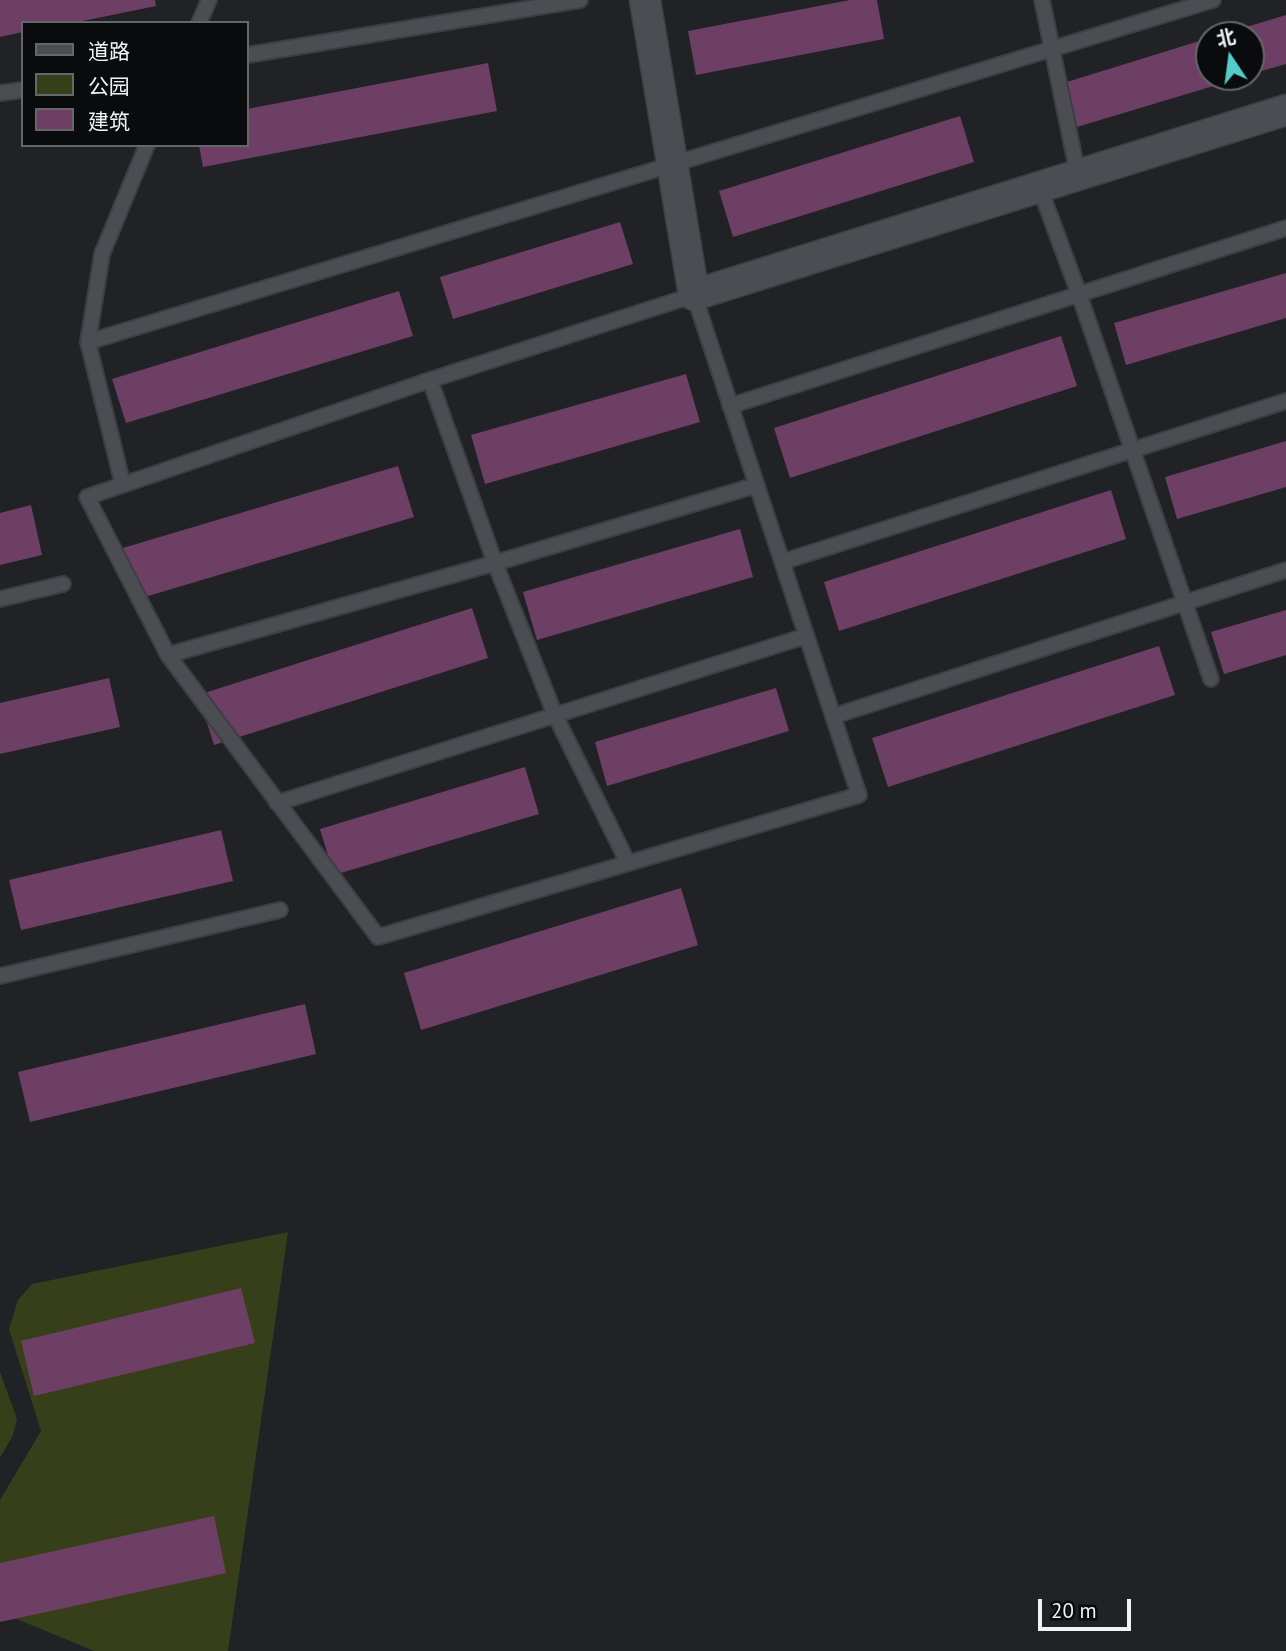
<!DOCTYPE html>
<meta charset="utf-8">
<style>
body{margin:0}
#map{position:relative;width:1286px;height:1651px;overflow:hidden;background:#202226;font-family:"PT Sans","Noto Sans SC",sans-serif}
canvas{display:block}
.legend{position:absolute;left:21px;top:21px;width:228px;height:126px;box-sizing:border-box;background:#0a0b0d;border:2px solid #66676a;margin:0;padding:9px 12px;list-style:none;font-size:21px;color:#f1f2f5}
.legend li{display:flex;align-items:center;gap:14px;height:35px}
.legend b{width:35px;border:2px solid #66676a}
.north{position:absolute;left:1195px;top:21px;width:70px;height:70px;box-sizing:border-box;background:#0a0b0d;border:2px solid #66676a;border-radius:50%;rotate:347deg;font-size:19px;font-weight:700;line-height:28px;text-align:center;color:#f1f2f5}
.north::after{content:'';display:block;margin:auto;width:24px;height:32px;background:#54cdc8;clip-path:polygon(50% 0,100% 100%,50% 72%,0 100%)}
.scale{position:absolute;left:1038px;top:1599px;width:93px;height:32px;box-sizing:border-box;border:4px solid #f1f2f5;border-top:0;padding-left:9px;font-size:21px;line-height:24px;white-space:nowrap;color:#f1f2f5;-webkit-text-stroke:5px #0a0b0d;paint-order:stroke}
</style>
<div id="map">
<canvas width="1286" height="1651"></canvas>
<ul class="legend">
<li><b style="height:9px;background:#4b4d52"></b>道路</li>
<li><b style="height:19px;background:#373f1a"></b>公园</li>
<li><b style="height:19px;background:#6d3f65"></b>建筑</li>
</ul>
<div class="north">北</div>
<div class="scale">20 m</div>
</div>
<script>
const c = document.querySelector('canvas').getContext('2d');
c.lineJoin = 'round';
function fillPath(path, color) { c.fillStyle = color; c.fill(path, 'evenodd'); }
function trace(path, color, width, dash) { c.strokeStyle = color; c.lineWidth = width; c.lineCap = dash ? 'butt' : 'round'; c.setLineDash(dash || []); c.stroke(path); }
const green = new Path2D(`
 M288,1232L228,1651H94L0,1612V1500L41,1431L9,1329L18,1300L32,1284Z
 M0,1372L17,1419L13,1435L0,1458Z`);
const building = new Path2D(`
 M0,0H155L156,6L73,23H23V32L0,37Z
 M850,0H877L884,39L696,75L688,31Z
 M1286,15V64L1251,74V35L1223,34Z
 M1209,38V77L1240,78L1067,130L1054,86Z
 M488,63L497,111L203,167L199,145H247V109Z
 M960,116L974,162L733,237L719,191Z
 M620,222L633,264L453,319L440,277Z
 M1286,273V318L1126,365L1114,323Z
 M399,291L413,336L126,423L112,379Z
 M1061,336L1077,386L790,478L774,428Z
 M686,374L700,422L485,484L471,435Z
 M1286,441V487L1177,519L1165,477Z
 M398,466L414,517L138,599L123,548Z
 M1111,490L1126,539L839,631L824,582Z
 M31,505L42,555L0,565V513Z
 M740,529L753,577L537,640L523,592Z
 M472,608L488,658L214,745L198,695Z
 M1286,610V655L1224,674L1211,632Z
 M1159,646L1175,695L888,787L872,738Z
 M109,678L120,727L0,754V703Z
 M776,688L789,731L607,786L595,742Z
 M525,767L539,814L334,875L320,829Z
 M221,830L233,881L21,930L9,880Z
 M681,888L698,945L421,1030L404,973Z
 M305,1004L316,1054L30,1122L18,1072Z
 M241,1288L255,1343L34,1396L21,1341Z
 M214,1516L226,1573L0,1622V1563Z`);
const lane = new Path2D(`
 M1042,0L1078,175
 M199,23L209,0
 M247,55L580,0
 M0,93L23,90
 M1039,186L1079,294L1211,679
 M694,295L859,795L378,937L168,655L87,497L430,380Z
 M88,342L1213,0
 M430,380L495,563L555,715L628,863
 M730,406L1286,228
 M123,485L88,342L102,254L147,145
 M782,562L1286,401
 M0,599L63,584
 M168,655L495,563L757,485
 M834,716L1286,570
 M277,803L806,636
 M0,976L280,910`);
const street = new Path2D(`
 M645,0L694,295L1286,110`);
fillPath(green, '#373f1a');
fillPath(building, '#6d3f65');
trace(lane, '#3d3e42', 18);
trace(street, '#3d3e42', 33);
trace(lane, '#4b4d52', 14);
trace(street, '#4b4d52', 30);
</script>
